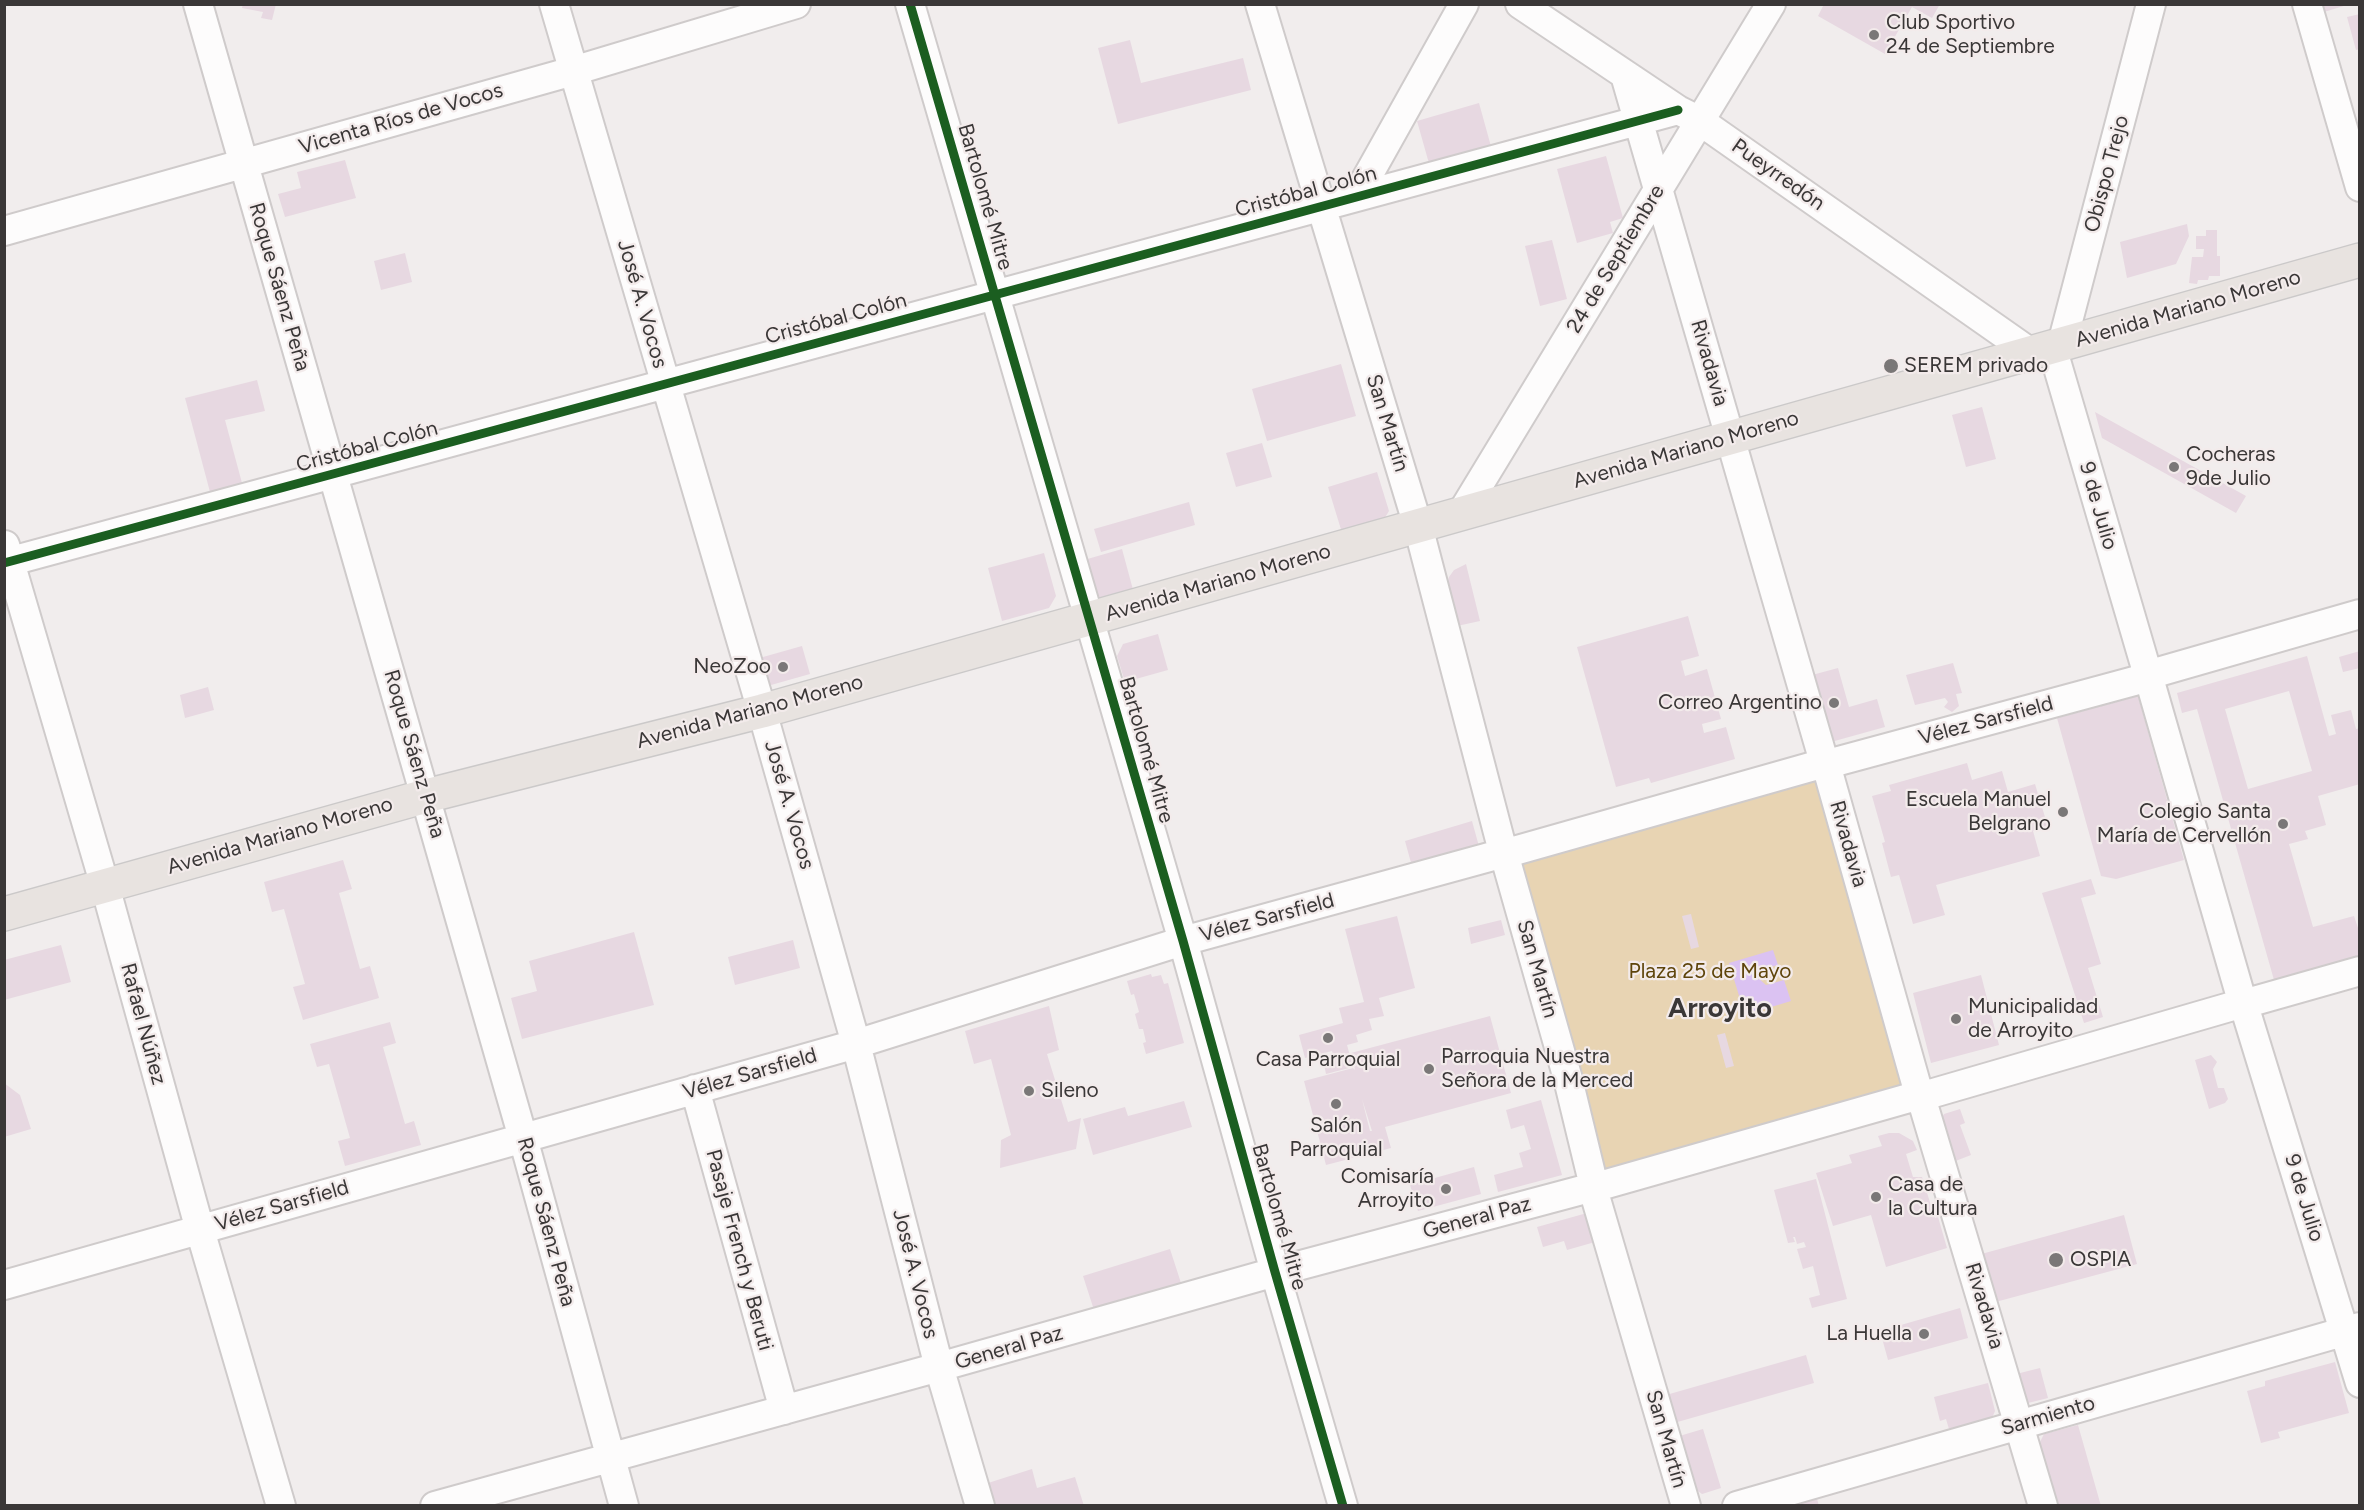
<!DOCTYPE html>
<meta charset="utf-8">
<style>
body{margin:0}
#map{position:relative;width:2364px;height:1510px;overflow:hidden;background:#f1eded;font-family:Figtree,sans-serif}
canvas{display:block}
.frame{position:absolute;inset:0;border:6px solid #3a3737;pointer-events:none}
</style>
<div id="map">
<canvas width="2364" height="1510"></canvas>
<div class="frame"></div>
</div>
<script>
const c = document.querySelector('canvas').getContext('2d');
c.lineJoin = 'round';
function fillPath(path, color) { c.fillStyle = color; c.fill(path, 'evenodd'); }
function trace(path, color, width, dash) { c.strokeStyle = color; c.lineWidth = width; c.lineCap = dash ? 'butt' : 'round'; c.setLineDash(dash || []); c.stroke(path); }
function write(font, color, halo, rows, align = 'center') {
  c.font = font + ' Figtree,sans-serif'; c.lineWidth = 4.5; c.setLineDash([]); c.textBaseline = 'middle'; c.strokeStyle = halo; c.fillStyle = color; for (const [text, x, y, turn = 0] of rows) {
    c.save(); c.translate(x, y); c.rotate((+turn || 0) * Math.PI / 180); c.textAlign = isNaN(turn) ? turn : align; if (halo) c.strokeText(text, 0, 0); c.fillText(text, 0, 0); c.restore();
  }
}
const green = new Path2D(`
 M1812,775L1824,782L1910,1083L1605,1180L1516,867L1520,857Z`);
const water = new Path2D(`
 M1773,950L1778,965L1761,970L1758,978L1766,985L1784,980L1791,1001L1745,1015L1729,963Z`);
const building = new Path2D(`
 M243,4H276L272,20L261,18L263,12L242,8Z
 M1824,4H1940L1932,18L1912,7L1885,54L1818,16Z
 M2322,4H2347V5L2324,12Z
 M2360,14V49L2356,50L2347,17Z
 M1130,40L1141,83L1243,58L1251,90L1118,124L1098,48Z
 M1479,103L1492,150L1430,167L1417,121Z
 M1606,156L1623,218L1610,222L1613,233L1577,243L1557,169Z
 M345,160L356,198L285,217L278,194L301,188L297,172Z
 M2187,224L2189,236L2176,264L2127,278L2120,242Z
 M2206,230H2217V256H2220V276H2209L2208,280H2198L2197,284L2189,283L2192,257H2203L2204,249H2196V236H2206Z
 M1552,240L1567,299L1540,306L1525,246Z
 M405,253L412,282L381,290L374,261Z
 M1341,364L1356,416L1267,441L1252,389Z
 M257,380L265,411L225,420L242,483L210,492L185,398Z
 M1982,407L1996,459L1966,467L1952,415Z
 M2095,412L2246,496L2236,513L2102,438Z
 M1262,443L1272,477L1236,487L1226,453Z
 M1377,472L1389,511L1381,524L1343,536L1328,487Z
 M1189,502L1195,525L1101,552L1094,529Z
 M1122,549L1135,597L1098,607L1084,560Z
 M1044,553L1056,596L1049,608L1002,621L988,568Z
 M1466,564L1480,621L1457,626L1447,584L1449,577L1454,570Z
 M1688,616L1699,656L1681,661L1685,676L1707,669L1721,719L1702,724L1704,733L1726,727L1735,759L1651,783L1649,778L1616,787L1577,647Z
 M1158,634L1168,670L1125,682L1117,656L1123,644Z
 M802,646L810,674L771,685L762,679L756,659Z
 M2360,651V668L2343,672L2339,657Z
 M2307,656L2329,736L2336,734L2331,715L2351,710L2356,729L2360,728V784L2318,796L2326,825L2305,831L2308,839L2289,844L2313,927L2354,916L2360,934V956L2274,980L2197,709L2182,713L2177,693ZM2289,691L2312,771L2248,789L2225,709Z
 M1953,663L1962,693L1956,694L1959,706L1952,712L1944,707L1948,702L1945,698L1915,705L1906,675Z
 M1838,668L1849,707L1877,699L1885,727L1831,742L1812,675Z
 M208,687L214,710L185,718L180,695Z
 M2138,696L2184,860L2116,879L2101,876L2057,718Z
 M1967,763L1972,780L2002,771L2008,792L2035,784L2048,827L2033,831L2040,856L1936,885L1945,915L1913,924L1899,875L1891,877L1882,843L1885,842L1872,796L1891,791L1889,785Z
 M1472,821L1480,850L1413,870L1405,841Z
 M343,860L352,889L339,893L360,969L370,966L379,998L303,1020L293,987L305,984L284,909L272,912L264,882Z
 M2091,879L2096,894L2081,898L2101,964L2088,968L2103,1017L2084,1023L2042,893Z
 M1691,914L1699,947L1691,949L1682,916Z
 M1397,916L1415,988L1379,998L1384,1016L1369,1019L1372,1030L1356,1035L1358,1042L1347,1045L1353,1067L1326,1074L1324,1064L1334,1061L1332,1051L1305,1058L1299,1035L1343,1023L1339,1008L1364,1002L1345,929Z
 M1501,920L1505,935L1471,944L1468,928Z
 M634,932L654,1005L522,1039L511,998L537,991L529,961Z
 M793,940L800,968L735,985L728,957Z
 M61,945L71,982L4,1000V960Z
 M1151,974L1152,977L1161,975L1164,984L1168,983L1184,1043L1146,1054L1143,1043L1146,1042L1143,1029H1139L1135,1014L1139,1012L1134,994L1131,995L1127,981Z
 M1981,975L1999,1045L1931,1063L1913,993Z
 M1049,1006L1059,1050L1047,1054L1068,1122L1081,1118L1076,1149L1000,1168L1001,1140L1011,1135L991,1059L974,1064L965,1031Z
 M1490,1016L1511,1093L1385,1127L1391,1148L1326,1165L1304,1081L1353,1068L1355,1070L1351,1053ZM1362,1099L1372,1131H1370Z
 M390,1022L396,1043L383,1047L405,1124L414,1121L421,1145L345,1166L338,1141L350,1138L329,1064L317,1067L310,1044Z
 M1725,1033L1734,1066L1726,1068L1717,1035Z
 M2211,1055L2217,1062L2213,1069L2218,1088H2224L2228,1099L2225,1103L2209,1109L2195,1060Z
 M4,1083L20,1095L31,1129L4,1137Z
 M1541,1100L1562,1175L1498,1192L1494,1175L1523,1167L1519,1153L1531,1149L1524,1125L1511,1129L1506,1110Z
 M1184,1101L1192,1127L1093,1155L1083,1119L1125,1107L1128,1116Z
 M1960,1109L1965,1123L1960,1125L1971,1155L1953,1162L1940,1122L1944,1114Z
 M1889,1133H1899L1913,1141L1917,1150L1906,1154L1913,1177H1922L1935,1218L1938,1217L1947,1248L1886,1267L1871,1215L1833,1226L1816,1173L1852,1163L1849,1155L1882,1146L1878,1136Z
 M1474,1167L1481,1194L1418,1211L1410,1185Z
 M1816,1179L1847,1299L1812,1308L1809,1298L1820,1295L1813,1266L1803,1269L1797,1249L1806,1247L1804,1242L1797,1244L1795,1237H1793L1795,1242L1788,1243L1774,1190Z
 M1587,1213L1595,1242L1567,1250L1564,1241L1543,1247L1537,1227Z
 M2124,1215L2137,1264L1988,1304L1974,1256Z
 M1170,1249L1181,1283L1094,1310L1083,1276Z
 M1960,1308L1968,1338L1888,1360L1880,1331Z
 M1806,1355L1814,1383L1674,1423L1666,1395Z
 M2335,1362L2349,1413L2278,1432L2280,1438L2261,1443L2247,1391L2265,1386V1381Z
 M2040,1368L2048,1398L2024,1404L2016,1374Z
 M1988,1383L1995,1411L1992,1418L1949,1429L1946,1419L1940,1421L1934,1397Z
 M2078,1425L2101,1506H2052L2036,1450L2044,1434Z
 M1703,1429L1721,1488L1702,1494L1691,1486L1676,1437Z
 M1032,1469L1037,1488L1075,1477L1084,1506H994L988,1483Z
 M1816,1495L1819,1506H1784Z`);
const minor = new Path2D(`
 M198,4L523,1138L624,1506
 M554,4L762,711L856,1044L939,1367L980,1506
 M910,4L1183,941L1275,1272L1343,1506
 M1260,4L1418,526L1501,844
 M1520,4L1678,110L1700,121L2031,353
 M2307,4L2360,187
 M1625,75L1822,755
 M1356,197L1464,4
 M4,231L573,71L796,4
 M2062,344L2151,4
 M2052,347L2145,665
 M1461,514L1771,4
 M5,545L105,886L200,1230L281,1506
 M4,563L1678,110
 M2158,672L2360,614
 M2151,685L2240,994
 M1835,762L2138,680
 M1829,775L1917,1087
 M1514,851L1814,766
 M1507,864L1568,1079L1592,1178
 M2254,1001L2360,971
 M2247,1015L2360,1383
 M695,1089L784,1410
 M1930,1094L2233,1006
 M1924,1107L2043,1506
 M1603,1185L1909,1098
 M1596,1199L1686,1506
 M4,1285L856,1044L1183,941L1493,856
 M435,1506L939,1367L1275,1272L1582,1190
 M1737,1506L2360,1327`);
const major = new Path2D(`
 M4,914L426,796L762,711L2360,260`);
const cycleway = new Path2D(`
 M910,4L1183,941L1275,1272L1343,1506
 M4,563L1678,110`);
const markers = [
 [1874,35,6,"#7a7777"],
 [1891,366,8,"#7a7777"],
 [2174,467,6,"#7a7777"],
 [783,667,6,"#7a7777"],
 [1834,703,6,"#7a7777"],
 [2063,812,6,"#7a7777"],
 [2283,824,6,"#7a7777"],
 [1956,1019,6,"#7a7777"],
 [1328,1038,6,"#7a7777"],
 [1429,1069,6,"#7a7777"],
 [1029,1091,6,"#7a7777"],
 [1336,1104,6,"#7a7777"],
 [1446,1189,6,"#7a7777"],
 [1876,1197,6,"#7a7777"],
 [2056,1260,8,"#7a7777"],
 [1924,1334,6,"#7a7777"]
];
const poiNames = [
 ["Club Sportivo",1886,23],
 ["24 de Septiembre",1886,47],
 ["SEREM privado",1904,366],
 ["Cocheras",2186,455],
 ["9de Julio",2186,479],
 ["NeoZoo",771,667,"right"],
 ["Correo Argentino",1822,703,"right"],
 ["Escuela Manuel",2051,800,"right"],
 ["Belgrano",2051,824,"right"],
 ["Colegio Santa",2271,812,"right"],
 ["María de Cervellón",2271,836,"right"],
 ["Municipalidad",1968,1007],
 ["de Arroyito",1968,1031],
 ["Parroquia Nuestra",1441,1057],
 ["Señora de la Merced",1441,1081],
 ["Casa Parroquial",1328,1060,"center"],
 ["Sileno",1041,1091],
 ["Salón",1336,1126,"center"],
 ["Parroquial",1336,1150,"center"],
 ["Comisaría",1434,1177,"right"],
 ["Arroyito",1434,1201,"right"],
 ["Casa de",1888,1185],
 ["la Cultura",1888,1209],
 ["OSPIA",2070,1260],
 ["La Huella",1912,1334,"right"]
];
const streetNames = [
 ["Vicenta Ríos de Vocos",401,119,-16],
 ["Obispo Trejo",2107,174,-75],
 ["Pueyrredón",1778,175,35],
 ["Cristóbal Colón",1306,192,-15],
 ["Bartolomé Mitre",985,197,74],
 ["24 de Septiembre",1616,259,-59],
 ["Roque Sáenz Peña",279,287,74],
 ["José A. Vocos",642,304,74],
 ["Avenida Mariano Moreno",2188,309,-16],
 ["Cristóbal Colón",836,319,-15],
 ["Rivadavia",1709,363,74],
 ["San Martín",1387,423,73],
 ["Cristóbal Colón",367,447,-15],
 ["Avenida Mariano Moreno",1686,450,-16],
 ["9 de Julio",2098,506,74],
 ["Avenida Mariano Moreno",1218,583,-16],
 ["Avenida Mariano Moreno",750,712,-15],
 ["Vélez Sarsfield",1986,721,-15],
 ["Bartolomé Mitre",1146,750,74],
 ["Roque Sáenz Peña",414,754,74],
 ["José A. Vocos",789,805,74],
 ["Avenida Mariano Moreno",280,836,-16],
 ["Rivadavia",1848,844,74],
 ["Vélez Sarsfield",1267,918,-15],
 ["San Martín",1537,969,74],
 ["Rafael Núñez",143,1024,75],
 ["Vélez Sarsfield",750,1074,-16],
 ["9 de Julio",2304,1198,73],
 ["Vélez Sarsfield",282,1206,-16],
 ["Bartolomé Mitre",1279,1217,74],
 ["General Paz",1477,1218,-15],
 ["Roque Sáenz Peña",546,1222,75],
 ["Pasaje French y Beruti",739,1250,75],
 ["José A. Vocos",915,1274,76],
 ["Rivadavia",1984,1306,73],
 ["General Paz",1009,1348,-16],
 ["Sarmiento",2048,1416,-16],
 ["San Martín",1666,1439,74]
];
const parkNames = [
 ["Plaza 25 de Mayo",1710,972]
];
const districtNames = [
 ["Arroyito",1720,1009]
];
fillPath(green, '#e8d4b3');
fillPath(water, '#dbc2f2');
fillPath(building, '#e7d8e1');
trace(minor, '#cfcbcb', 32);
trace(major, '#cbc9c9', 36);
trace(minor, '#fdfcfc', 28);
trace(major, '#e8e3e0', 33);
trace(cycleway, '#1b5e20', 9);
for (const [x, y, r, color] of markers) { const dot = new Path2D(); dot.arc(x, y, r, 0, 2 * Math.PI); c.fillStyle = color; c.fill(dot); trace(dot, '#f3ebeb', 2); }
write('21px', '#3a3737', '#f3ebeb', poiNames, 'left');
write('21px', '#3a3737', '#f3ebeb', streetNames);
write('21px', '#5e440a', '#f3ebeb', parkNames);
write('bold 27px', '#3a3737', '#f3ebeb', districtNames);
</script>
